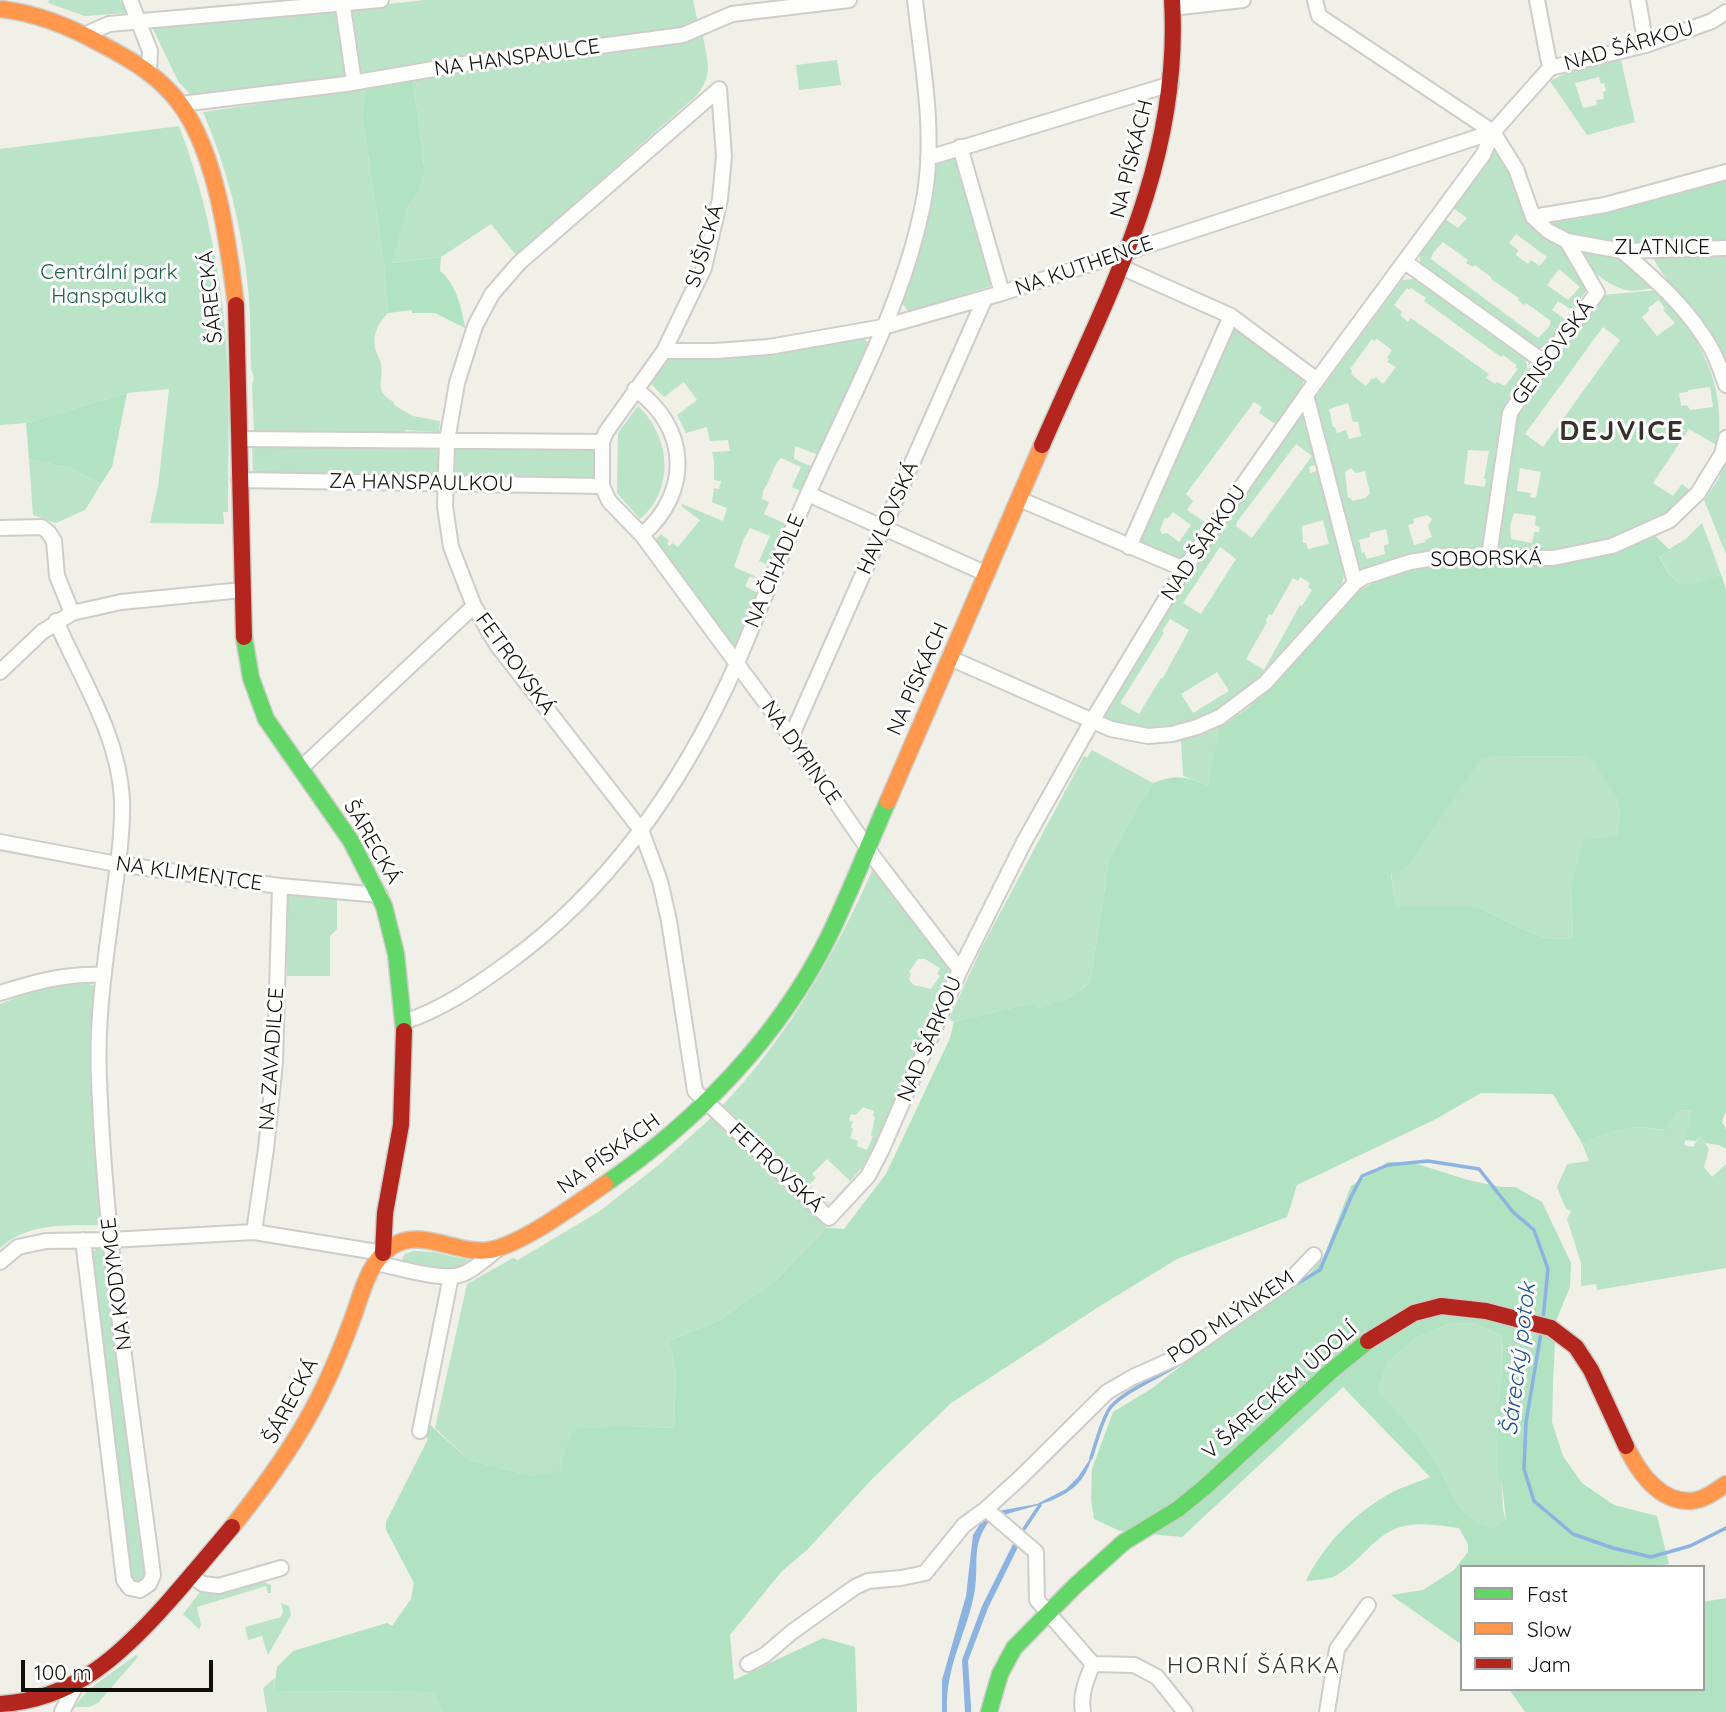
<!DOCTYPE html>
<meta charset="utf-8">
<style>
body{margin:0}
#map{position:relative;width:1726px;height:1712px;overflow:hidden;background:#f0efe8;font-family:Quicksand,sans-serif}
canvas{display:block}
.legend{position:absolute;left:1460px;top:1565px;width:245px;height:126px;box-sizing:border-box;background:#fff;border:2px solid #9f9f9d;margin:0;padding:9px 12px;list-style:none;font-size:21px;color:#100f0b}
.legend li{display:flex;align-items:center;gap:14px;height:35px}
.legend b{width:35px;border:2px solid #9f9f9d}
.scale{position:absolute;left:21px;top:1660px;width:192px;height:32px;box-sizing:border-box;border:4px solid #100f0b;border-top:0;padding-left:9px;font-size:21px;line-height:24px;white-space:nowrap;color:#100f0b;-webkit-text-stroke:5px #fff;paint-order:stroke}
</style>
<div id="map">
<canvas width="1726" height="1712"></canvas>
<ul class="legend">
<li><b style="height:9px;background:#63d668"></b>Fast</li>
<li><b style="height:9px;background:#ff974d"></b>Slow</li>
<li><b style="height:9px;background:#b3261e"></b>Jam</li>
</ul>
<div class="scale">100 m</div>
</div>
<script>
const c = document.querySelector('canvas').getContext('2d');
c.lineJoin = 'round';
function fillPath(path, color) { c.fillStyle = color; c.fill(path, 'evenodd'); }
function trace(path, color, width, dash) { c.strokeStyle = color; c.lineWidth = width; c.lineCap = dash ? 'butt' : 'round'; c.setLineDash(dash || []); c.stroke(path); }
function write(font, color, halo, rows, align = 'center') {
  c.font = font + ' Quicksand,sans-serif'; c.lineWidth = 6; c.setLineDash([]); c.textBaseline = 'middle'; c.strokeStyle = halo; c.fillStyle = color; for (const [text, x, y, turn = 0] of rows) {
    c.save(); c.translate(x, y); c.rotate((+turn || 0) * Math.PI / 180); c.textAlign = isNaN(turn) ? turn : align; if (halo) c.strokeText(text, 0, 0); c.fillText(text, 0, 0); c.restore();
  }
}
const green = new Path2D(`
 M49,0H120L127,13L85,16L48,3Z
 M425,0H693L698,24L696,27L362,76L352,8Z
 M337,10L347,76L345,78L192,96L178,81L153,29L156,24Z
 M703,35C706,60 715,72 697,95L516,255L491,224L441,257L390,263L409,204L418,194L425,173L413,80L484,70V65Z
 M837,60L841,85L799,90L796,65Z
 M1621,60L1635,122L1587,135L1550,81L1566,73ZM1599,77L1601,84L1604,83L1606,91L1603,92L1604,99L1596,100L1597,105L1583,108L1575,83Z
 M366,88L362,114L384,264L388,313C379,323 372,333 375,348C376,353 380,358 381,364C384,382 373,391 394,402V405L413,416L440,421L439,432L405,430L404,433H439L442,416L440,434L254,432L252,384L254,378L251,368C250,343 251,315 248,288C242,227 227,167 203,112Z
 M179,126C207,199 222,278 227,356C230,408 228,460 228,512H223L224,524L150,523L158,487L169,389L127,393L26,423L0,425V149Z
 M1494,152L1499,153L1509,169L1525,214L1563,245L1590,286L1572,310L1558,301L1552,310L1566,320L1546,347L1535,349L1421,265L1419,255L1445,219L1458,228L1467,218L1453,208ZM1516,234L1547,257L1540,266L1531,260L1528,264L1516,255L1518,250L1509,243ZM1443,242L1468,260L1466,263L1473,267L1475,265L1491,277V279L1519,298L1518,300L1524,305L1526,303L1551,321L1549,327L1538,338L1431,259L1433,253ZM1559,269L1580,287L1568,300L1547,285Z
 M956,157L994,285L909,312L902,303C916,257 932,212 937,164Z
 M1580,248L1615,255L1624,260L1655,288C1647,289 1636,292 1627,290C1611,288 1580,265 1580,248Z
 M1726,256V362C1709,322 1674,296 1653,258Z
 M1414,279L1526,360L1528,373L1506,402L1486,546L1481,550L1357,576L1314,399L1402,280ZM1407,288L1409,290L1411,288L1426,298L1424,301L1501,357L1503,355L1517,365L1515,367L1518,369L1505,386L1497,382L1495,384L1486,378L1489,374L1411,318L1408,322L1400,315L1402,312L1394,305ZM1372,339L1374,341L1377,339L1392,350L1387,358L1389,359L1387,362L1396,367L1383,384L1376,377L1374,379L1372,378L1366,386L1351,374L1352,371L1350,369ZM1348,403L1353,422H1358L1361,436L1349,439L1346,430L1337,433L1335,427H1333L1329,409ZM1468,450L1489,451L1484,479H1486L1485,487L1464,484ZM1351,468L1356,473L1365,471L1370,493L1365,498L1352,501L1351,498H1348L1345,472ZM1427,515L1432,519L1428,526L1432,537L1425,540V542L1414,545L1408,525L1414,523L1413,519ZM1386,529L1389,544L1384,546L1385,554L1367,559L1364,552L1362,553L1359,540L1370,537V533Z
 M1659,290C1699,338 1726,379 1718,446L1689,429L1653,483L1673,496L1682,484L1692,492L1665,516L1610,540L1555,552H1497L1516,415L1602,295ZM1659,300L1665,309L1663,310L1675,323L1657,336L1642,317L1649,311L1648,308ZM1603,327L1620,340L1543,447L1525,434ZM1710,387L1713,407L1690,410L1687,405L1681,406L1679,393L1688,392V390ZM1520,468L1541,472L1536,498L1530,497L1531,493L1517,491ZM1514,513L1536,516L1535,525L1540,527L1539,532H1534L1532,543L1511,539L1510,526Z
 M1233,327L1299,373L1303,379V387L1277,425L1259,413L1262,407L1254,402L1186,494L1193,501L1187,510L1206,523L1179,562L1135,543ZM1173,512L1191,525L1179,542L1167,533L1162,534L1160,530L1165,517L1167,519Z
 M864,338L868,343L819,455L795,446L794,459L813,467L803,492L792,487L801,467L781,458C774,463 770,482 763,491L762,499L769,502L764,514L788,525L770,566L759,561L770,536L750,528L744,538L734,567L761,579L760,581L750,576L745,586L756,592L757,595L735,645L731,646L654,541L661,534L669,541L667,544L670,546L672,543L678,547L700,520L681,506L682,504L723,521L727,508L712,502L714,488L719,489L721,481L714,480V461L712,452L730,451L728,440L710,441L707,427L686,433L677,415L697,400L684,382L664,397L650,383L666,360L762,356Z
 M638,406C670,436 676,489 640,519L617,493L618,433Z
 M1302,414H1305L1318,464L1309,467L1310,473L1320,470L1344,572L1343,581L1338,590C1285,657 1201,767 1102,719L1214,535ZM1296,444L1312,456L1252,538L1236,526L1237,522ZM1323,520L1329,544L1308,549L1306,543H1303L1302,526ZM1220,547L1236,559L1201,614L1183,603ZM1300,577L1310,583L1308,587L1312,590L1302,606L1300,605L1264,670L1246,659L1267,622L1266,620L1269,614L1272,615L1293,578L1298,581ZM1170,619L1189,630L1163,678H1161L1139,714L1120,703L1164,633L1162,631ZM1217,672L1229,691L1193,713L1181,694Z
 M252,443L439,445L438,480L253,477Z
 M455,447L596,448L597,480L454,477Z
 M29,459L70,468L101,484L85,510L56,523L33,515Z
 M1726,462V554L1704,500L1718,480Z
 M1702,523L1721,574C1685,589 1677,592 1659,555L1686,539Z
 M1231,720L1208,785L1183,776L1181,740L1208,732Z
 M1092,750L1153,783L1146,797H1143L1109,860L1091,978C1081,997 1058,1002 1039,1009L1036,1003L1028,1004L954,1022L949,1019L982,947L1084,756L1087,758Z
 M1591,756L1617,799L1620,810L1617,836L1571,887L1573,938L1549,939L1524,930L1478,907H1398L1394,898L1391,873L1407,868L1481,757Z
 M872,871H878L952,971L870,1158L830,1205L723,1105C788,1036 833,958 872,871ZM918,959H925L940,968L937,974L940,976L931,989L914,985L909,980L911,974L909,972ZM863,1107L874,1111L873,1116L875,1118L871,1135L873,1136L867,1150L857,1146L858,1141L850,1138L853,1129L851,1127L853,1122L849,1120L851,1114L856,1115ZM827,1159L850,1181L830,1204L809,1185L816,1178L812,1174Z
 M286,895L337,900V929L330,936V976H287Z
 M88,983L94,986C89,1066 94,1145 100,1225C63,1226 30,1222 0,1248V1004L41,988Z
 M1694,1110L1684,1145L1693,1147L1700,1136L1709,1149L1704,1167L1712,1177L1726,1164V1268L1597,1290L1596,1284L1581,1286V1263L1567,1219L1571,1211L1566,1209L1557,1187L1567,1164L1589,1161L1582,1143C1612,1131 1632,1123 1664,1130L1678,1111Z
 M712,1117L827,1228L775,1281L718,1321L669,1341L676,1372L674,1428L630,1426L569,1438L560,1472L532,1476L469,1460L435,1428L467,1284L513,1258L518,1260L600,1211L661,1163Z
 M98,1247L105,1250L148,1572L144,1578L138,1581L128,1576L90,1254Z
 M414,1251L433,1252L469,1260L454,1269L447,1271L403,1261L402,1258L405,1254Z
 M1474,1323L1502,1336L1503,1360L1498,1404L1503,1510L1506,1520L1493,1530C1456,1517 1453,1491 1436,1462C1422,1438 1396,1412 1378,1390L1388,1362L1416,1338L1449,1324Z
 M264,1582L271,1585V1593H268L266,1586L197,1607L201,1625L199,1629L183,1614L201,1591L219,1594Z
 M281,1603L289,1606L291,1615L268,1655L262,1636L248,1640L245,1627L281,1617L283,1611Z
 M136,1655L138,1657L98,1703L89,1707H74L88,1690Z
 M275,1678L274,1691L435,1692L443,1712H267L263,1688Z`);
const forest = new Path2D(`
 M413,80L425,173L418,194L409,204L391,263L441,257L440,271C456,284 462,308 465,328L435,313H412V310L388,313L384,264L362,114L366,88Z
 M1726,178V243C1693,243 1571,250 1552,223L1583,218Z
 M127,393L112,467L101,484L70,468L29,459L26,423Z
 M1654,535L1670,550L1659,556C1677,592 1685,588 1721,574L1726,590V1111L1722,1122L1726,1129V1149L1719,1145L1705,1143L1700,1136L1696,1141L1685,1140L1693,1110L1678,1111L1665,1130C1632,1123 1612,1131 1582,1143L1553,1094L1481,1093L1436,1119L1297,1185L1287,1217L1177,1259L1100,1306L951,1403L872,1479L808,1549L781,1572L730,1635L734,1680L823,1638L855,1647L857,1712H443L434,1692L274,1691L277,1667L293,1651L387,1623L392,1626L411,1599L414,1583L386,1530V1522L428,1439L425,1435L430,1425L469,1460L532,1476L560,1471L569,1437L577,1429L630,1426L674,1428L676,1372L669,1341L718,1321L775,1281L827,1228L844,1229L886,1174L950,1038L954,1022L1028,1004L1036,1003L1039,1009C1058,1001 1082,997 1091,978L1109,860L1143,797H1146L1153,783C1176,774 1186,777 1208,785L1220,728L1248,708L1297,660L1354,594L1377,581L1414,569L1462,563L1615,552ZM1590,756L1617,799L1620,810L1617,836L1584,840L1571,887L1573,938L1549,939L1524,930L1478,907H1398L1394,898L1391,874L1407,868L1482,757Z
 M1388,1162L1414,1163L1468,1180L1501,1187H1515L1542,1202L1571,1263L1570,1287L1556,1321L1553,1382L1552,1422L1563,1456L1582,1483L1614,1505L1657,1516L1669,1564L1646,1567H1462V1645L1391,1595L1423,1590L1454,1570L1468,1552V1544L1459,1528C1441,1526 1422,1522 1404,1526C1375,1532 1359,1565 1333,1577C1325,1580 1314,1580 1306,1581C1323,1545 1355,1513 1389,1494C1401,1487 1416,1483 1430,1477L1343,1387L1182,1537L1120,1531L1094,1519L1091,1499L1092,1469L1113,1412L1151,1389L1208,1345L1309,1275L1324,1256L1351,1186ZM1474,1323L1502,1336L1503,1360L1498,1404L1497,1477L1502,1483L1506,1520L1493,1529C1456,1517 1453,1491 1436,1462C1422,1438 1396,1411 1378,1390L1388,1362L1416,1338L1449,1324Z
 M1726,1598V1712H1525L1509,1689H1703V1602Z`);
const water = new Path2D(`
 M1092,1456C1080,1507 1027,1503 989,1521C971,1547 979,1560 975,1589C968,1633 945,1664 947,1712H942V1680L966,1596L973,1535L980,1524L998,1511L1037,1504L1066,1489L1078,1477Z
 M1015,1540L1020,1543L988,1608L968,1661L971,1706V1712H965L962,1660L982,1606Z`);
const stream = new Path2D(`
 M1288,1289L1320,1270L1351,1197L1362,1176L1388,1165L1428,1161L1479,1169L1513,1212L1534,1230L1548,1269L1543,1319
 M1541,1333L1526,1422L1524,1469L1534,1501L1573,1534L1613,1548L1651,1557L1690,1546L1726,1528
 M1091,1458C1096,1443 1100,1426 1108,1411C1117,1394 1163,1375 1181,1363
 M1024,1529L1040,1505`);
const street = new Path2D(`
 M130,0L150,51L149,72
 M342,0L354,82
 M1315,0L1319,16L1493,132L1516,169L1533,217L1548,231L1567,241L1622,251L1726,248
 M1537,0L1550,68
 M1638,0L1646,45
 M1172,8L1243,0
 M84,35L109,24L381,0
 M719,89L519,263L492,294L475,326L457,383L447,441L445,506L451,547L474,606L497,645L641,830L660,881L669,921L695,1091L829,1218L868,1176L882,1149L960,970L1024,842L1092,721L1184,569L1306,395L1483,155L1493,132L1550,68L1646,45L1712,21L1726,12
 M719,89L724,156L720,199L704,268L664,351L606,432L602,442V486L609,501L642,535L791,737L875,859L960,970
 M181,104L346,84L463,64L683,35L732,14L849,0
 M960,147L1002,293
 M928,158L1171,84
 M1533,217L1605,205L1726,172
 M1622,251C1656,280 1690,310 1712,350C1718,361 1722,374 1726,385
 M1405,262L1544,362
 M1121,267L1231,316L1317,380
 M664,351H715L769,347L883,327L1002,293L1493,132
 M635,389C689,427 692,492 642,535
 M1306,395L1355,583
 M239,439L602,442
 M239,480L602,486
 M808,494L987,574
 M1019,499L1184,569
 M0,528L42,527L49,533L54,541L57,576L72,613
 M1129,547L1231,316
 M1489,556L1510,413L1544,362L1597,293L1567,241
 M56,621C81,679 119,735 122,800C123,832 118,863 114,895C106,956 96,1018 99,1079C105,1245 132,1410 153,1575L149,1584L140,1590L130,1588L124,1580L83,1240
 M950,658L1111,729L1148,736L1172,734L1197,727L1220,717L1265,683L1355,583L1364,577L1410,562L1447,556L1553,558L1612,546L1670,520L1698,493L1722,454L1726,438
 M0,672L42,632L72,613L121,602L242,590
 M791,737L985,298
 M300,769L474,606
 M0,842L117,864L280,886L380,895
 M0,993C35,982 67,973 104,975
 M404,1022C443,1009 476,986 509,962C612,887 685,780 737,663C762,604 785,544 812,485C854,392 908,294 925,193C935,129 922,63 915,0
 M254,1232L266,1149L275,1062L280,886
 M0,1262L18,1247L46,1241L111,1240L254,1232L383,1253
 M375,1263C398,1267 444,1283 465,1273C476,1268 487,1257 497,1250
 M420,1431L451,1276
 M986,1509L1036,1552L1037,1600L1093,1664C1086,1680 1080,1695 1083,1712
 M191,1576L203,1584L219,1586L281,1568
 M748,1664L765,1655L792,1632L855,1587L868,1581L901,1578L925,1573L964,1525L986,1509L1020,1478L1107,1392L1133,1377L1180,1356L1292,1278L1314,1255
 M1093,1664L1134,1665L1157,1677L1185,1712
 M62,1712L77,1683
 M1327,1712L1337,1649L1368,1605`);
const fast = new Path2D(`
 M244,637L251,678L266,719L351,841L384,906L396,954L404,1031
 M605,1184C697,1121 778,1038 828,938C850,893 868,846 888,801
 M989,1712L1000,1674L1014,1648L1075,1586L1124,1542L1178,1509L1205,1487L1330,1372L1368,1341`);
const slow = new Path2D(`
 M0,9C36,13 69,26 101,44C126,57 151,71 171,93C216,141 228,242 236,305
 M888,801L1042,445
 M1626,1446C1638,1471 1659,1502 1691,1501C1704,1500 1716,1491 1726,1484
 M232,1527C264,1487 295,1445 318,1399C331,1374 342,1347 352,1320C362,1294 367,1264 391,1247C420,1226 459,1256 490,1250C521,1245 578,1203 605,1184`);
const jam = new Path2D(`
 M236,305L244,637
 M1042,445C1106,298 1182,165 1172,0
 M383,1253L385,1213L401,1125L404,1031
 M1368,1341L1414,1313L1441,1306L1486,1311L1551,1328L1576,1347L1591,1370L1626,1446
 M0,1704C74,1700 122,1654 169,1601C190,1577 211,1552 232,1527`);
const streetNames = [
 ["NAD ŠÁRKOU",1629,46,-16],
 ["NA HANSPAULCE",517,58,-8],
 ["NA PÍSKÁCH",1132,159,-76],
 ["SUŠICKÁ",705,246,-73],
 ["ZLATNICE",1662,248],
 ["NA KUTHENCE",1084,266,-19],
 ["ŠÁRECKÁ",211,297,-96],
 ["GENSOVSKÁ",1553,353,-54],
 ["ZA HANSPAULKOU",421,483,1],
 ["HAVLOVSKÁ",888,518,-66],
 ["NAD ŠÁRKOU",1204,543,-56],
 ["SOBORSKÁ",1486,559,-1],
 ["NA ČIHADLE",775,571,-67],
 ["FETROVSKÁ",515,664,54],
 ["NA PÍSKÁCH",918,679,-66],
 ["NA DYRINCE",801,753,55],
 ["ŠÁRECKÁ",372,842,60],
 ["NA KLIMENTCE",189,874,8],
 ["NAD ŠÁRKOU",930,1039,-67],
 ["NA ZAVADILCE",272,1059,-86],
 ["NA PÍSKÁCH",609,1154,-36],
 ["FETROVSKÁ",776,1168,43],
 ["NA KODYMCE",117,1284,-97],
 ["POD MLÝNKEM",1231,1317,-34],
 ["V ŠÁRECKÉM ÚDOLÍ",1280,1391,-41],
 ["ŠÁRECKÁ",291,1401,-62]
];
const parkNames = [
 ["Centrální park",109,273],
 ["Hanspaulka",109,297]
];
const waterNames = [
 ["Šárecký potok",1519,1359,-83]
];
const neighbourhoodNames = [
 ["HORNÍ ŠÁRKA",1254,1666]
];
const districtNames = [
 ["DEJVICE",1622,432]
];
fillPath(green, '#bae3c7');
fillPath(forest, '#b1e2c2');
fillPath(water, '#8db3e0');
trace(stream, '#8db3e0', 3.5);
trace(street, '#cecdc9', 18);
trace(fast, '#cecdc9', 19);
trace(slow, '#cecdc9', 19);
trace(jam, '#cecdc9', 19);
trace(street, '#fdfdfc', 14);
trace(fast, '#63d668', 16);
trace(slow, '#ff974d', 16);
trace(jam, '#b3261e', 16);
write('21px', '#100f0b', '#fff', streetNames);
write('21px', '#1f603d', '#fff', parkNames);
write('italic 23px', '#1b508e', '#fff', waterNames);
c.letterSpacing = '2px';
write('23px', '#353329', '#fff', neighbourhoodNames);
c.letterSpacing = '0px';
c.letterSpacing = '2px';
write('bold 28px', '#353329', '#fff', districtNames);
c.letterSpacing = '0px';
</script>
